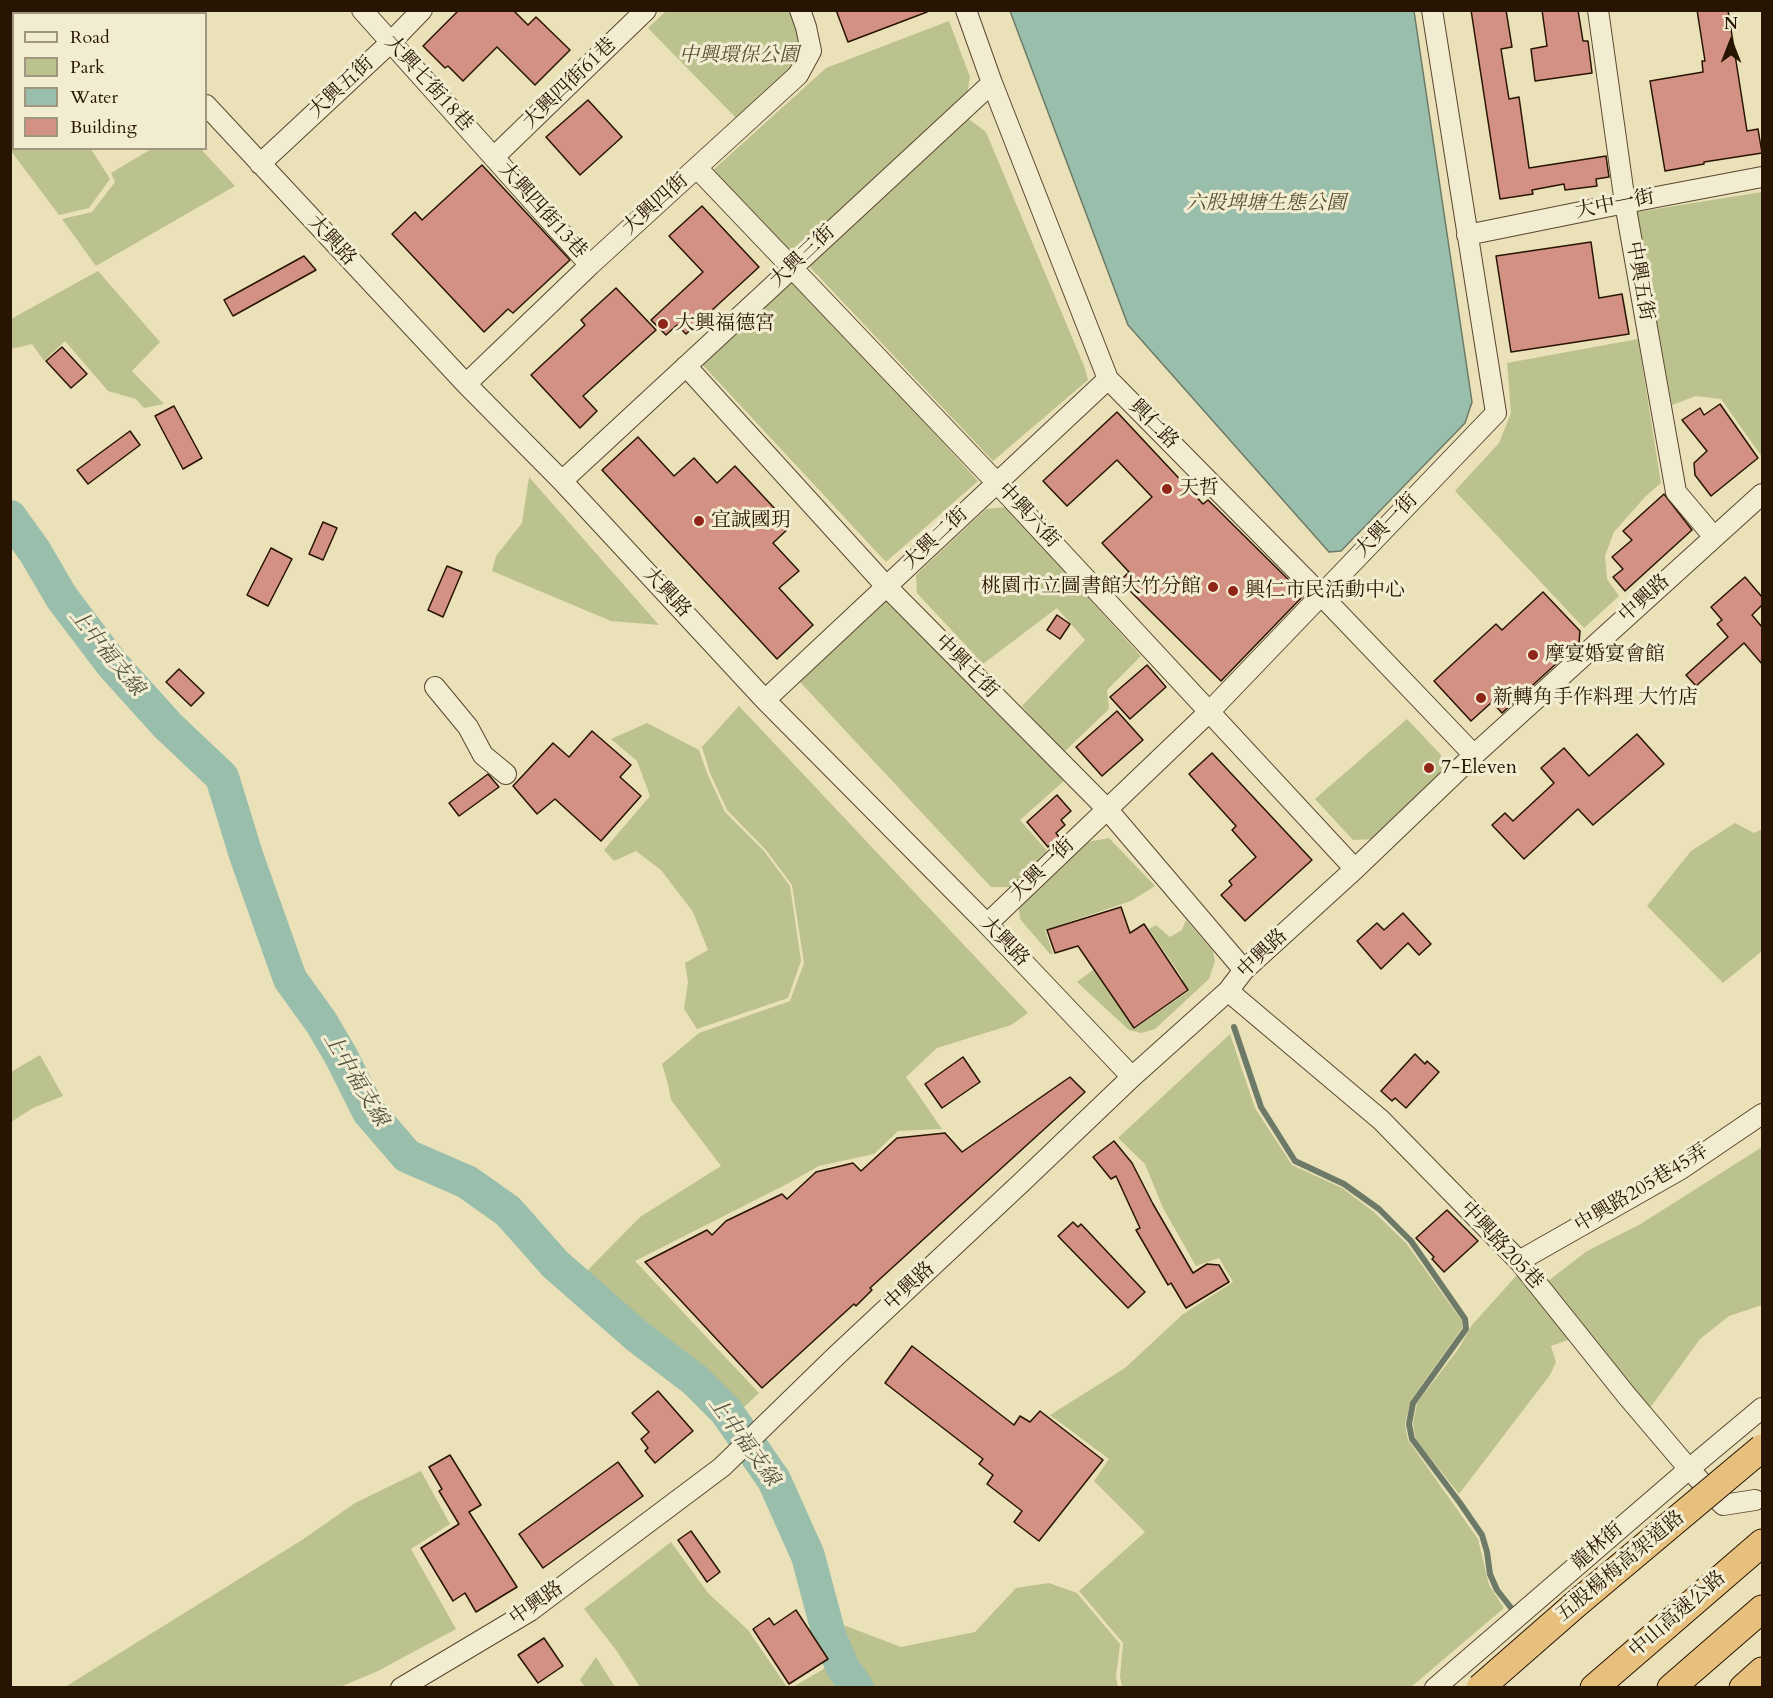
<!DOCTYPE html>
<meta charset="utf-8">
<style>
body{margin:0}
#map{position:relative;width:1773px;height:1698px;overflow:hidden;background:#ebe1b8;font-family:Cardo,serif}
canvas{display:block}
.frame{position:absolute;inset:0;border:12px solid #281402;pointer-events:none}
.legend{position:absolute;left:12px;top:12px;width:195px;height:138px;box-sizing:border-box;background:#f2ecd1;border:2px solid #a1967e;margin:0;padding:8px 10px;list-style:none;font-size:18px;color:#281402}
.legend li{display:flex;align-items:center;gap:12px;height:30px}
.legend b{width:30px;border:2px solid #a1967e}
.north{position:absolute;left:1701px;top:12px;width:60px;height:60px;-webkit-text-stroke:4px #f2ecd1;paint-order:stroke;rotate:0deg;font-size:16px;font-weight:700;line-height:24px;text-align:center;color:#281402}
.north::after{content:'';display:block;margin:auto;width:21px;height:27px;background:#281402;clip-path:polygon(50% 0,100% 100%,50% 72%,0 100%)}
</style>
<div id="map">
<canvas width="1773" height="1698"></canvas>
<div class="frame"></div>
<ul class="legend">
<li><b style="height:8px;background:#f2ecd1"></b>Road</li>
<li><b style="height:16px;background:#bbc28d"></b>Park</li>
<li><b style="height:16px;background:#99beab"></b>Water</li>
<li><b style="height:16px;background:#d39183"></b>Building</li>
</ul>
<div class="north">N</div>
</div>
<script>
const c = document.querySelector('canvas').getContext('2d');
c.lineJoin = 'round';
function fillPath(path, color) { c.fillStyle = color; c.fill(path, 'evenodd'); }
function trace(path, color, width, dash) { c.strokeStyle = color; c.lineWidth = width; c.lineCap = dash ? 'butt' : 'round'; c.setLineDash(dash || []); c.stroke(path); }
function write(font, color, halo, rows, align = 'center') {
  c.font = font + ' Cardo,"Noto Serif TC",serif'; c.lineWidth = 6; c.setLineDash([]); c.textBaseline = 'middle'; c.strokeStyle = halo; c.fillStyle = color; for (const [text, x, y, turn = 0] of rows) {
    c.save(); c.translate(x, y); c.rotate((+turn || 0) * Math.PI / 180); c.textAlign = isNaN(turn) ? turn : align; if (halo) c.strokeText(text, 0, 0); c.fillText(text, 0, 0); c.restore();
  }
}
const green = new Path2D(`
 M10,11H23L32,13L14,14V148L91,149L110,179L89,208L59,215L11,151Z
 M666,11H791L801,38L799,57L785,75L737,119L648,28Z
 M949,21L970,77L967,95L792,254L711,172L826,68Z
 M966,117L986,132L1084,366L1088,380L993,461L807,264Z
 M153,148L201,149L235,186L96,266L62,219L92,212L115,182L111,173Z
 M1762,192V457L1721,399L1696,396L1672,405L1637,212Z
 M98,271L160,342L132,371L164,404L144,408L136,399L108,391L65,341L44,361L32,344L11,349V319Z
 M790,275L978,481L886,562L700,362Z
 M1638,339L1661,483L1645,497L1614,532L1605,556L1607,579L1619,596L1584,628L1455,491L1499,443L1511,413L1507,363Z
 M529,477L659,625L611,621L492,571L496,556L522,523Z
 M1006,507L1141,656L1107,690L1109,709L1063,753L1022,706L1085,640L1057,608L983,664L917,593L916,575L986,509Z
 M890,595L1065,780L1020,820L1050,854L1014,887H991L800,682Z
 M739,706L1028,1013L1011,1025L937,1048L906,1077L942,1129L898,1131L874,1154L819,1166L785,1185L635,1261L759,1393L742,1409L734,1396L668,1346L612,1307L580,1278L640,1217L721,1166L671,1100L668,1084L662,1064L699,1033L790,1001L804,963L792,885L766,850L727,810L710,773L702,747Z
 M1407,719L1441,755L1442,775L1376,839L1353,840L1315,799Z
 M647,723L699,750L707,773L725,812L764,851L790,886L801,961L788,998L697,1029L684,1009L688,982L685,963L708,950L693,912L661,870L636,851L614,861L604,850L650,796L637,761L611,739Z
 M1735,823L1754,833L1762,829V951L1723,983L1647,906L1691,851Z
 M1109,838L1155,886L1131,901L1045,930L1053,954H1050L1020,919L1018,902L1087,842Z
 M1186,920L1213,951L1215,961L1209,979L1155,1029L1141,1033L1129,1030L1077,982L1093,970L1134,1029L1189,991L1182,980L1183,979L1149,929L1156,925L1170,937L1182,930Z
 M1230,1034L1255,1108L1292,1165L1342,1188L1374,1212L1406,1243L1462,1321V1328L1411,1400L1405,1424L1408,1440L1478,1539L1489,1585L1504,1608L1411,1687H1122L1120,1676L1123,1643L1079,1591L1145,1532L1094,1481L1109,1459L1050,1415L1125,1368L1182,1315L1233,1282L1219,1258L1196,1266L1163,1208L1145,1164L1118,1138Z
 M40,1055L63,1096L33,1108L11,1122V1072Z
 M1762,1147V1305L1729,1316L1700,1339L1650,1408L1548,1281L1587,1251L1639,1225Z
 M1517,1275L1571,1339L1551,1346L1556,1362L1550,1375L1459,1494L1416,1440L1413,1424L1417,1403L1459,1348L1472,1325Z
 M421,1471L450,1524L411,1549L456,1629L378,1671L340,1687H65L302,1540L355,1503Z
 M671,1542L708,1593L748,1630L787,1687H640L616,1650L584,1609Z
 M1049,1583L1077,1593L1120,1644L1116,1677L1118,1687H866L850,1660L838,1623L901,1647L975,1632L1016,1588Z
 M596,1657L615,1687H585L580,1680Z
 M832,1664L848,1687H793Z`);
const water = new Path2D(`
 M1010,11H1414L1472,402L1465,423L1341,551L1329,552L1128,325Z`);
const stream = new Path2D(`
 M1234,1027L1261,1107L1295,1161L1344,1184L1379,1209L1411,1241L1465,1319L1466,1329L1413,1403L1409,1424L1412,1439L1460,1503L1482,1535L1487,1552L1490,1574L1497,1590L1512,1609`);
const river = new Path2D(`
 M10,517L35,552L62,598L112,664L168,726L222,777L246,855L290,979L321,1022L341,1056L369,1112L407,1156L467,1182L508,1211L555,1264L637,1336L695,1380L726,1411L774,1480L808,1556L829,1635L842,1666L857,1688`);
const building = new Path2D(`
 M459,10H513L528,25L536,17L570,50L535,85L497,47L463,81L448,66L445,68L423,46Z
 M836,10H927V12L848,42Z
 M1471,10H1506L1512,47L1501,49L1509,99L1519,97L1529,168L1606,156L1609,177L1596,179L1597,186L1565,190L1564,184L1532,190L1533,194L1500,199Z
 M1542,10H1578L1583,41H1588L1592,73L1535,81L1531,49L1547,46Z
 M1697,10H1728L1747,131L1758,129L1762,153L1704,162V164L1665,171L1650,81L1703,72L1702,61H1705Z
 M588,100L622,137L580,175L546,137Z
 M482,165L570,260L513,313L508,309L484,332L392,234L415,212L422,220Z
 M702,206L759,267L686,334L677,325L666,335L651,320L703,272L669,236Z
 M1591,242L1599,298L1622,294L1629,334L1511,352L1496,256Z
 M304,256L316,270L233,316L224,300Z
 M616,288L656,330L583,396L597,411L580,428L531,375L585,325L581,320Z
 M62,347L87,374L71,388L46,361Z
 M1720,404L1758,458L1711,496L1695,475L1694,463L1707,451L1682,420L1700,408L1704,415Z
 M174,406L202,458L183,469L155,416Z
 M1117,412L1203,504L1208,500L1304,595L1221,681L1120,581L1129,572L1102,543L1152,497L1117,460L1067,506L1043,481Z
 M130,431L140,445L88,484L77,470Z
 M638,437L674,476L694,458L717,483L735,466L791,526L773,543L799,571L779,588L813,625L777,659L602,470Z
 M1664,494L1692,530L1625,591L1613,577L1623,569L1612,557L1632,540L1623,531Z
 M323,522L337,528L323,560L309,554Z
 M271,548L292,559L268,606L247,595Z
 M447,566L462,572L443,617L428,610Z
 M1745,577L1762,597V605L1752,615L1762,627V664L1744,643L1696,686L1686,675L1728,637L1717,624L1722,620L1711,607Z
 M1543,592L1580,631L1579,643L1502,713L1492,702L1471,721L1434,681L1496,624L1502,630Z
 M1057,615L1070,624L1060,639L1047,630Z
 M1147,665L1166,687L1130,719L1110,697Z
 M179,669L204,693L191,706L166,682Z
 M1117,711L1143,740L1102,776L1076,747Z
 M592,731L631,765L620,777L641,796L601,841L555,799L537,814L513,786L553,743L569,757Z
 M1637,734L1664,764L1593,825L1578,809L1524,859L1492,825L1505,813L1513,821L1554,783L1541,768L1564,748L1589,776Z
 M1212,753L1312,860L1245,921L1221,895L1232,885L1229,881L1256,857L1232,830L1236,826L1189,774Z
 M488,774L499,787L459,816L449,803Z
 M1057,795L1071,811L1061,820L1065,825L1056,833L1059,837L1048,847L1027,822Z
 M1121,907L1130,933L1144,924L1188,990L1134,1028L1078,946L1055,953L1047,930Z
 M1403,913L1431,944L1419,955L1408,943L1381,969L1357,941L1377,923L1384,930Z
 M1415,1054L1425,1064L1427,1061L1439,1072L1406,1108L1395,1098L1392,1101L1381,1091Z
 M963,1057L980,1082L942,1108L925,1084Z
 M1070,1077L1085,1092L870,1288L872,1290L856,1306L854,1304L762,1388L645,1262L707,1230L712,1235L726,1221L782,1194L787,1199L816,1172L853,1163L861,1171L897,1138L945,1133L962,1152Z
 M1114,1141L1132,1163L1153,1204L1193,1273L1207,1264L1219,1265L1229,1282L1186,1308L1171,1283L1168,1285L1136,1230L1140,1228L1116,1176L1111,1179L1093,1157Z
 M1447,1210L1478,1241L1444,1272L1432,1259L1434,1257L1416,1238Z
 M1073,1222L1078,1227L1081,1224L1145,1292L1128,1308L1058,1236Z
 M912,1346L1014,1425L1020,1416L1030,1422L1040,1411L1103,1460L1039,1541L1014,1522L1022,1511L987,1484L993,1475L979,1464L983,1459L885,1383Z
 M658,1391L693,1431L655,1463L645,1451L648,1448L641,1439L649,1432L632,1413Z
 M450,1455L481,1505L469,1512L517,1587L476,1612L465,1593L453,1601L421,1548L459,1524L439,1491L442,1489L429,1467Z
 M618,1462L643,1496L543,1568L519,1534Z
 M691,1531L720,1572L707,1582L678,1540Z
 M796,1610L828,1659L789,1684L753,1629L769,1618L774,1625Z
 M544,1638L563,1666L538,1683L518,1655Z`);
const minor = new Path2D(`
 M362,10L590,265
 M966,10L992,83L1108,379L1321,595L1474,755
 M1598,10L1625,203L1676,492L1714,537
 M124,14L127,10
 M206,105L466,384L562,481L765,700L987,924L1132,1077
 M494,157L646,10
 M260,164L391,42L422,10
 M697,168L997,483L1355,869
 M1467,235L1625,203L1762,177
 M686,366L886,586L1107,809L1244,970
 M466,384L590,265L798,75L811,51L806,27L800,10
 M562,481L992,83
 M435,687L468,727L483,755L506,774
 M765,700L1108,379
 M987,924L1210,711L1496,413L1432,10
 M1228,991L1381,1120L1519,1261L1627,1396L1689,1469L1723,1505L1755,1500
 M1519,1261L1681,1169L1762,1114
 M401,1688L530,1611L722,1467L836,1356L1022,1182L1132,1077L1228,991L1244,970L1355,869L1474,755L1762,494
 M1435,1688L1689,1469L1762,1408`);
const highway = new Path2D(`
 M1594,1688L1762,1543
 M1671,1688L1762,1609
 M1743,1688L1762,1671`);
const highwayBridge = new Path2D(`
 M1480,1688L1576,1604L1762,1448`);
const markers = [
 [663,324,6,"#8f2418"],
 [1167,489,6,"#8f2418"],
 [699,521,6,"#8f2418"],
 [1213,587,6,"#8f2418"],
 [1233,591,6,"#8f2418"],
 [1533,655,6,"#8f2418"],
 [1481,698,6,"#8f2418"],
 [1429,768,6,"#8f2418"]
];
const parkNames = [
 ["中興環保公園",739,56],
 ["六股埤塘生態公園",1266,204]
];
const streetNames = [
 ["大興七街18巷",428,84,48],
 ["大興四街61巷",570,84,-44],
 ["大興五街",342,88,-43],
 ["大興四街",656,205,-42],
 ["大中一街",1615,205,-11],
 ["大興四街13巷",542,211,48],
 ["大興路",331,241,47],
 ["大興三街",803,257,-43],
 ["中興五街",1639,281,80],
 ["興仁路",1153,425,45],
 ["中興六街",1028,516,47],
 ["大興一街",1387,526,-46],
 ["大興二街",936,539,-43],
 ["大興路",666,593,47],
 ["中興路",1645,599,-42],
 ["中興七街",966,667,45],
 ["大興一街",1043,870,-44],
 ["大興路",1004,942,46],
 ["中興路",1263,954,-44],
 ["中興路205巷45弄",1642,1189,-31],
 ["中興路205巷",1501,1246,47],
 ["中興路",910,1287,-43],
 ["龍林街",1598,1547,-41],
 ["五股楊梅高架道路",1621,1567,-40],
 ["中興路",537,1604,-35],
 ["中山高速公路",1678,1615,-41]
];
const poiNames = [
 ["大興福德宮",675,324],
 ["天哲",1179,489],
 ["宜誠國玥",711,521],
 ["桃園市立圖書館大竹分館",1201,587,"right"],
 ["興仁市民活動中心",1245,591],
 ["摩宴婚宴會館",1545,655],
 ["新轉角手作料理 大竹店",1493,698],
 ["7-Eleven",1441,768]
];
const waterNames = [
 ["上中福支線",106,653,51],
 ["上中福支線",355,1080,59],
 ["上中福支線",743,1442,54]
];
fillPath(green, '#bbc28d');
fillPath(water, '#99beab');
trace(water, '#6c7a67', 1.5);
trace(stream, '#6c7a67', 6);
trace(river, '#99beab', 34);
fillPath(building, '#d39183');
trace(building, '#281402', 1.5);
trace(minor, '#594730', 22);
trace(highway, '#281402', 29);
trace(minor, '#f2ecd1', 20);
trace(highway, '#e6c07c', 27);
trace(highwayBridge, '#281402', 29, []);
trace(highwayBridge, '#e6c07c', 27);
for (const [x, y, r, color] of markers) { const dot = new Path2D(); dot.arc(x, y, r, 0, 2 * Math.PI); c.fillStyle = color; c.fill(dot); trace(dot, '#f2ecd1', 2); }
write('italic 20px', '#5b5133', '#f2ecd1', parkNames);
write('20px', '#281402', '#f2ecd1', streetNames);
write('20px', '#281402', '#f2ecd1', poiNames, 'left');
write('italic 21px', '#50503d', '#f2ecd1', waterNames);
</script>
